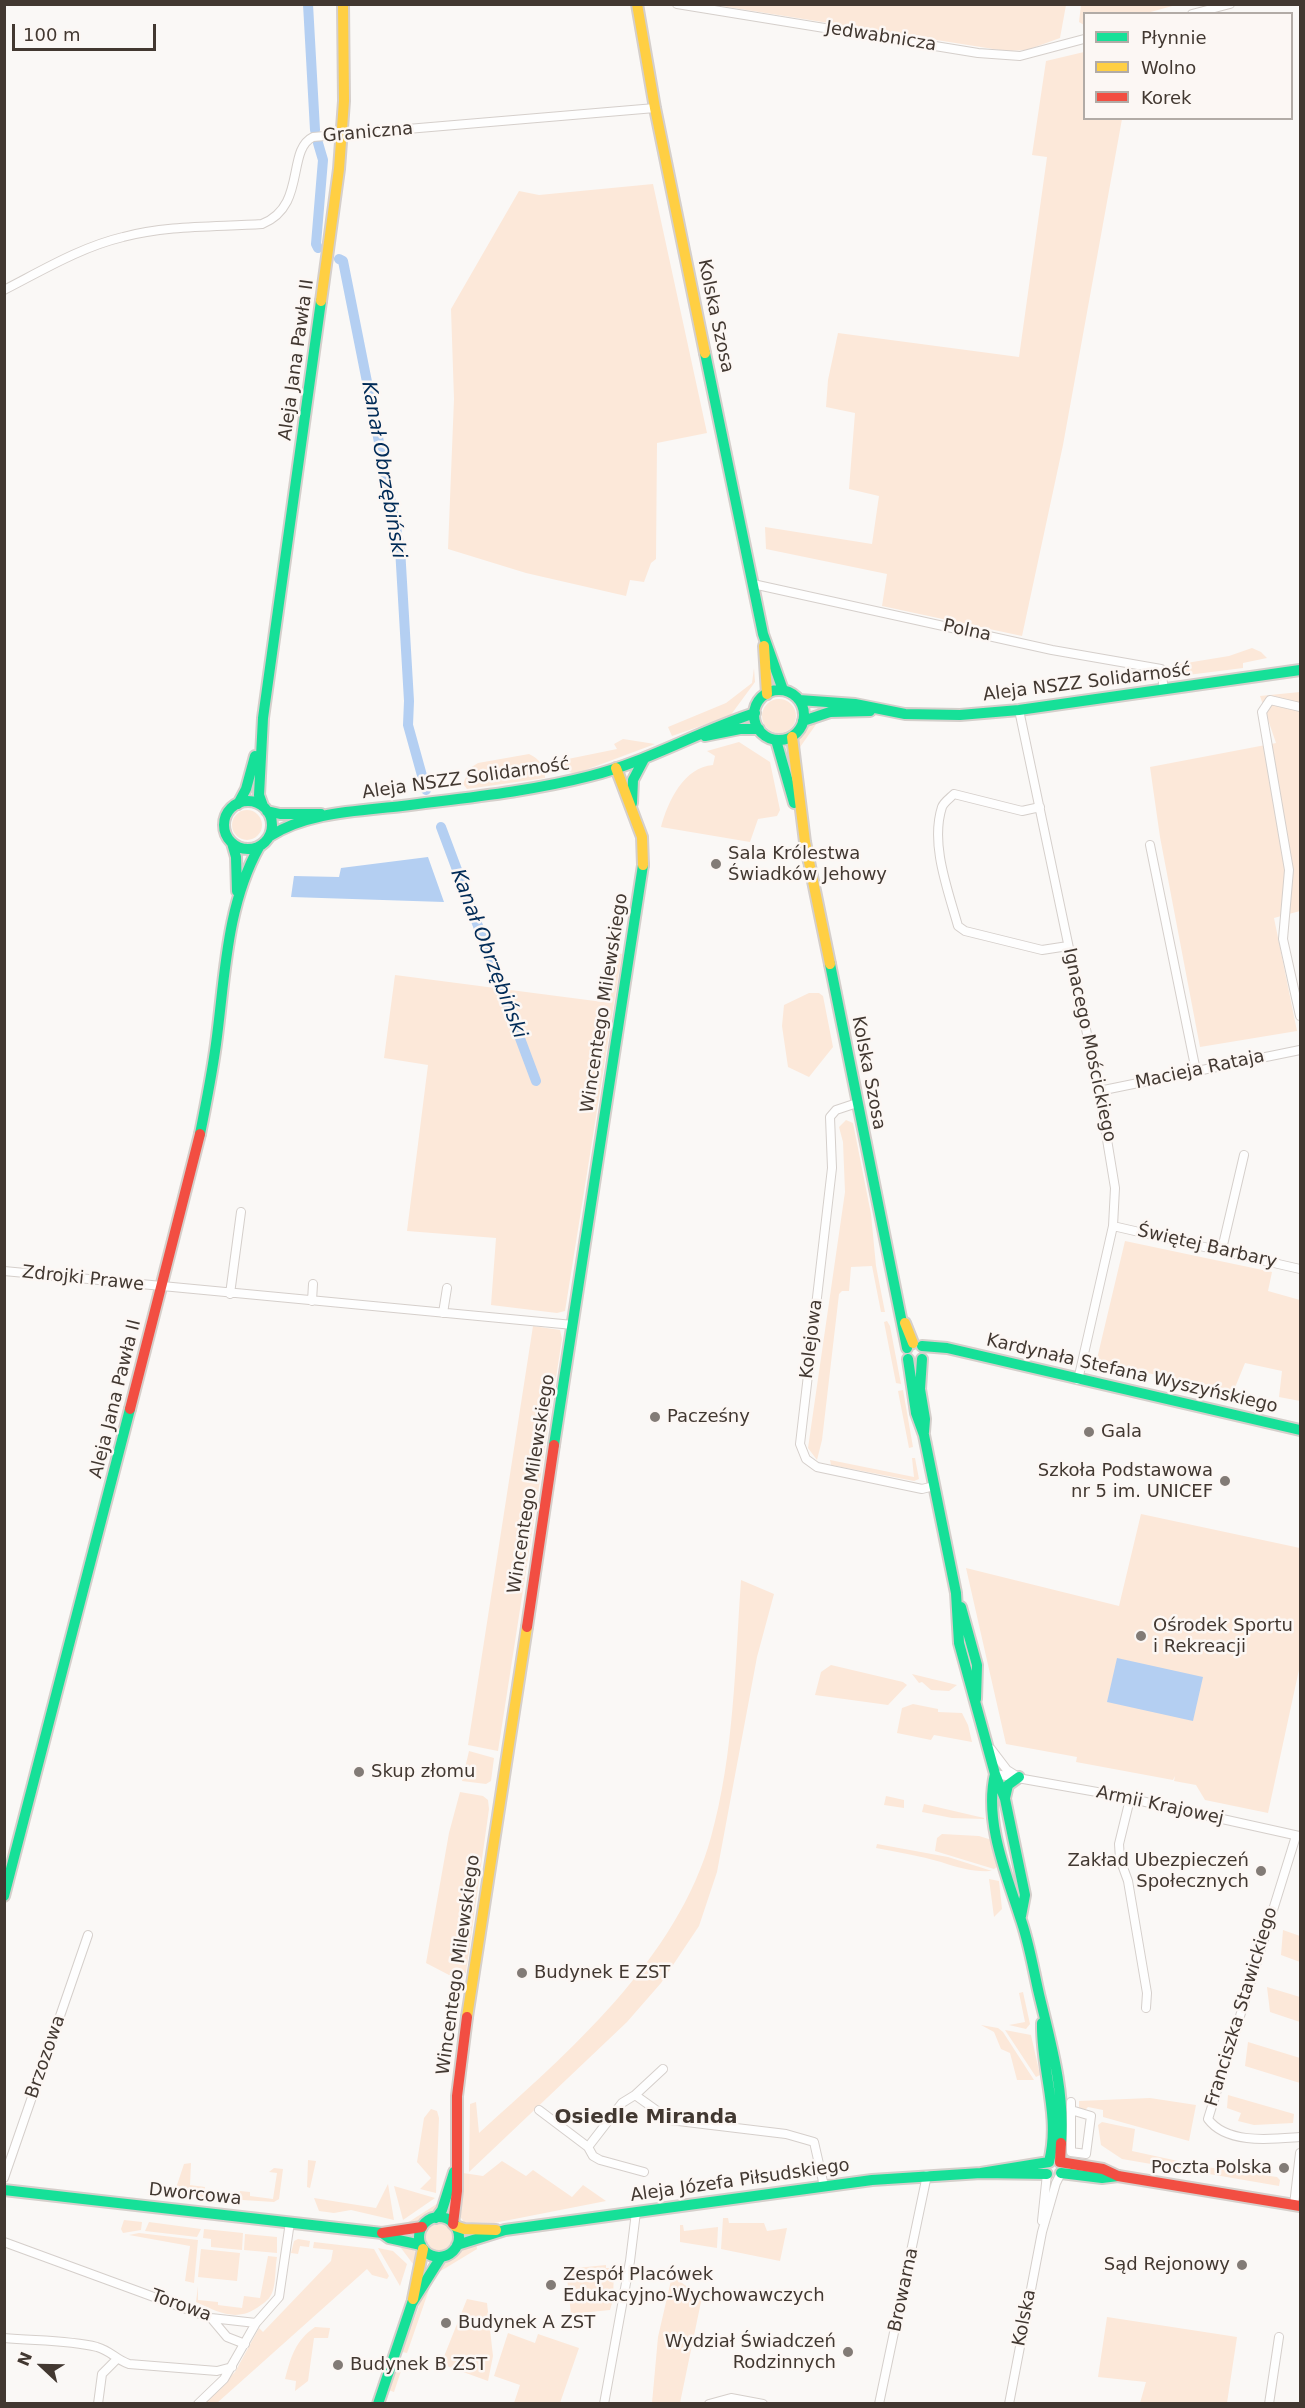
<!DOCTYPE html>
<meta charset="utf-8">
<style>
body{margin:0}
#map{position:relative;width:1305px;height:2408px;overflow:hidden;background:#faf8f6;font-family:"DejaVu Sans",sans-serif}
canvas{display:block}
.frame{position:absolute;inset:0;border:6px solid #423831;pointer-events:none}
.legend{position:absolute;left:1083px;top:12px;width:210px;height:108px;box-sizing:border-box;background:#fcf7f4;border:2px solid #b2aba6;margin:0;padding:8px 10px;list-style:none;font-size:18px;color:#423831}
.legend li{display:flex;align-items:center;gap:12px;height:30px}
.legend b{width:30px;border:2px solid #b2aba6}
.north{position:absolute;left:12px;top:2336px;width:60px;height:60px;-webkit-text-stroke:4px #fcf7f4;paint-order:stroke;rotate:292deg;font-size:16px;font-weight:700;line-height:24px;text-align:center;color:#423831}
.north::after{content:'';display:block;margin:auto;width:21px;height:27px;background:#423831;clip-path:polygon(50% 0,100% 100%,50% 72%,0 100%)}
.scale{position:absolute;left:12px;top:24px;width:144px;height:27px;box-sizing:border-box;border:3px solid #423831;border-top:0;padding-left:8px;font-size:18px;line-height:21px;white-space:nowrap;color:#423831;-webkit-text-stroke:4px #fcf7f4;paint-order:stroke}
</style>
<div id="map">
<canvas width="1305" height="2408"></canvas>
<div class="frame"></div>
<ul class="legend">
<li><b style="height:8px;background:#16e098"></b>Płynnie</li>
<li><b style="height:8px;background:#ffcf43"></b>Wolno</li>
<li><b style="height:8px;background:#f24e42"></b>Korek</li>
</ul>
<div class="north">N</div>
<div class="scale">100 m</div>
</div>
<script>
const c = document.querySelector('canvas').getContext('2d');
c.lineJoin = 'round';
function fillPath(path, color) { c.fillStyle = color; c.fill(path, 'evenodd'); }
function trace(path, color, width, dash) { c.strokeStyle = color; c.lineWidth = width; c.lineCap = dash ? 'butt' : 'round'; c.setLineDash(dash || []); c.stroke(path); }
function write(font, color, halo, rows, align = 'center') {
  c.font = font + ' "DejaVu Sans",sans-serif'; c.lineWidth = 5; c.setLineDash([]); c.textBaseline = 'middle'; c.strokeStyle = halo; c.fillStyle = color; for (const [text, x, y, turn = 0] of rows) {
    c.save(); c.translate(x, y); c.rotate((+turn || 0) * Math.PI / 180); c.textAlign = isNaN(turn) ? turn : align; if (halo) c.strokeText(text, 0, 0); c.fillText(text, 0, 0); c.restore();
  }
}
const green = new Path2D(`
 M715,5H1066L1060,38L1027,50L1006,51Z
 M1081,5V4L1176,5L1147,13L1084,14V25L1079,22Z
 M1084,52V118L1122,119L1063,445L1022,636L882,606L887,574L766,549L765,527L872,544L879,496L849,489L855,413L826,407L828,380L838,333L1019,357L1047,157L1032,155L1046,61Z
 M653,184L707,433L657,443L656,559L651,563L644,582L630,580L626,596L526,573L448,549L454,399L451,309L519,191L539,195Z
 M1252,648L1261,652L1267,658L1243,663V668L1172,677L1168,673L1174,665L1229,656Z
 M754,668L755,682L730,716L672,736L668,727L726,703L752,683Z
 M1300,692V911L1274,918L1297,1031L1200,1047L1160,837L1150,767L1276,743L1260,696Z
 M762 716a17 17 0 1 1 34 0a17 17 0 1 1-34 0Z
 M819,719L817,723L798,750C796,738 808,724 819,719Z
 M623,739L655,744L575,774L564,770L559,763L563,760L617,749L614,744Z
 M739,742L770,762L780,810L777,816L758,819L750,842L661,827C668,801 684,767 713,765L715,756L707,751Z
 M529,754C538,758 546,766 545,778L467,789L463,784L470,768L478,763Z
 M232 825a15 15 0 1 1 30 0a15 15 0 1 1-30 0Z
 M609,952L622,954L565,1311L557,1313L491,1305L496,1238L407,1231L428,1065L384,1058L395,975L603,1002Z
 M809,993H819L823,996L833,1047L809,1077L788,1067L782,1026L784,1005Z
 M846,1120L853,1123L871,1214L876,1266L885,1312H881L872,1266L851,1267L849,1291H842L839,1294L822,1440L817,1460L808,1448L845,1192L843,1142L839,1127Z
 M1125,1241L1272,1272L1268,1291L1300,1300V1401L1279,1397L1282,1371L1245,1363L1234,1390L1096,1363Z
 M887,1321L890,1326L901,1384L896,1383L884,1322Z
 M533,1326L560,1330L562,1339L498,1751L468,1745Z
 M903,1390L913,1447L909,1448L898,1391Z
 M912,1458H915L919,1479L914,1481L831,1465L830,1460L914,1477Z
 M1141,1514L1300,1548V1665L1268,1813L1205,1800L1196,1785L1174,1781L1175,1776L1173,1780L1076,1762L1077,1757L1006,1744L966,1568L1119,1606Z
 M741,1580L774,1594L757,1657L717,1872L699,1926L661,1983L627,2022L469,2172L470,2104L476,2102L479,2133C568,2053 678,1958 711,1837C734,1755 735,1665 741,1580Z
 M831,1665L903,1682L907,1685L888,1705L815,1695L821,1672Z
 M912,1674L957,1685L949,1691L931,1690L922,1682L919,1683Z
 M913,1704L938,1709V1712L962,1713L968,1725L972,1742L934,1735L931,1740L897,1733L902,1708Z
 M469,1751L494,1758L491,1781L486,1784L462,1781Z
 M460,1792L483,1796L488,1800L489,1809L466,1973L459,1976L449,1975L426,1963L449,1833Z
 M886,1796L904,1800V1808L884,1805Z
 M924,1804L984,1818V1819L952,1818L922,1812Z
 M942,1834L979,1836L992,1840L997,1867L994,1869L935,1851L937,1838Z
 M877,1844L948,1857L992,1871C973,1872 959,1868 941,1862C920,1856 897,1852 876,1848Z
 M989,1879L999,1881L1002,1909L994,1917Z
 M1283,1930L1300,1936V1962L1281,1955Z
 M1267,1987L1300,1997V2022L1270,2012Z
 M1023,1992L1030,2024L1026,2029L1009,2025L1025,2022L1019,1993Z
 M981,2025L998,2028L1003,2032L1034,2080H1017L1010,2053L1001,2049L994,2032Z
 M1005,2030L1031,2035L1040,2075L1036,2077Z
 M1248,2042L1300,2058V2083L1245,2066Z
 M1228,2095L1294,2114L1293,2123L1254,2125L1238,2121L1241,2113L1227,2108Z
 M1150,2098L1196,2105L1189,2141L1103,2117V2110L1088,2107L1083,2112L1079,2111V2101Z
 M431,2109L437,2111L439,2118L436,2193L420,2189L431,2178L417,2162L424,2118Z
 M1102,2122L1135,2129L1132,2151L1178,2161V2163L1277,2177L1280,2180L1279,2186L1122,2159L1101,2145L1098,2125Z
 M308,2160L316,2161L310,2188L307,2187Z
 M502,2161L526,2176L533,2170L572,2197L583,2185L606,2201L494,2223L464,2222L459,2215L463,2173L483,2176Z
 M191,2163L190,2185L205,2187V2192L219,2194V2199L174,2194L184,2164Z
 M274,2168L283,2169L279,2199L274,2202L227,2199V2194L239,2195L240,2191L250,2192V2196L273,2199L277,2173L269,2172Z
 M388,2184L394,2220L351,2210L334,2213L319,2211L314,2198L376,2208Z
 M394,2186L435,2198L403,2220Z
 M443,2200C434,2213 420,2223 404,2225Z
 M723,2218H728L729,2223H764L767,2231L787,2228L780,2261L721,2249Z
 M124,2220L142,2222L141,2230L123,2233L121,2229Z
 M149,2222L201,2229L197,2237L145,2231Z
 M425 2238a14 14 0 1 1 28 0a14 14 0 1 1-28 0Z
 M680,2225H683L684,2231L718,2227L717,2248L680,2242Z
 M204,2229L243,2233L242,2250L211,2247V2239L203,2238Z
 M139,2233L198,2240L194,2283L185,2281L190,2246L129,2235Z
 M245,2234L277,2237V2253L244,2250Z
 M298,2239L310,2241L309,2247L300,2246L298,2254L291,2253L294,2241Z
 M476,2241L477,2249L434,2275C439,2266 467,2245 476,2241Z
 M314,2242L374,2249L389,2276L387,2279L372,2275L367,2269L217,2403L202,2404L235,2372L259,2328L263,2332L331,2261L333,2250L313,2248Z
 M402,2243C416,2248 418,2253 416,2268L401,2248Z
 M378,2248L393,2251L407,2264L400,2286Z
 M201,2249L240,2253L237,2281L198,2277Z
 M268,2256L277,2257C275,2268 276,2280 273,2290C271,2297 267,2301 261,2305C238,2323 220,2313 196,2302L198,2286V2300L218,2302V2305L242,2308L244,2296L260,2298Z
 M606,2265V2268H614L613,2300L610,2310L571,2314L566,2269Z
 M672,2276L702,2297L680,2403H652L658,2337Z
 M429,2279L432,2281L407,2353L402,2352Z
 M467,2299L487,2303L493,2356L488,2381L441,2364Z
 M1107,2317L1237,2337L1227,2403H1140L1146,2382L1098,2377Z
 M315,2327L330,2328L328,2338H314L308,2381L295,2391L296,2381L285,2379C291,2357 295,2341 315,2327Z
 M508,2333L535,2343L538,2334L579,2348L560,2403H514L520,2385L494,2376Z
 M400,2357L405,2359L394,2392L388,2390Z`);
const water = new Path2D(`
 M428,857L444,902L291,897L294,876L339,877L341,868Z
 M1117,1658L1203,1677L1193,1721L1107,1702Z`);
const canal = new Path2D(`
 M308,4L315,130
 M318,248L316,244L323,160L318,143
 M339,259L343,261L400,548L409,701L408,725L426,790
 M441,827L536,1081`);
const street = new Path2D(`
 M677,4L978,53L1020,56L1084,39
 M1192,14L1230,4
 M4,290C43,270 81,247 123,237C167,225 216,227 262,224C307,206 286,150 313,137L655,108
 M753,584L1052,650L1161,669L1164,690
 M1300,707L1270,700L1262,712L1289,870L1283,939L1300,1016
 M1019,710L1099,1091L1115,1188L1113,1226L1078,1380
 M1040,807L1022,811L954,794C950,798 944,802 942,807C930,844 948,890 958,926L965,931L1042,950L1068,946
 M1150,845L1196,1071
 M1099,1091L1300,1050
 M857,1103L836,1110L830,1117L832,1168L800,1444L806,1459L817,1467L922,1489L934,1486
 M1113,1226L1300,1269
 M1222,1249L1244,1155
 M4,1271L573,1325
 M230,1294L241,1212
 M312,1301L313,1284
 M443,1313L447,1288
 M991,1749L1007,1770L1015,1775
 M995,1774L1114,1795L1299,1836
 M1130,1799L1119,1844L1120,1859L1128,1881L1147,1993L1146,2008
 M1296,1836L1208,2119C1227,2145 1273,2139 1300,2137
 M635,2095L670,2120L786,2134L814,2142L824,2186
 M1071,2102V2152L1086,2154L1091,2116L1071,2110
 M539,2110L588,2147L622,2103L635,2095L663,2069
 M588,2147L593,2156L600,2160L644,2172
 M4,2178L88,1935
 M1294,2205L1300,2153
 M1042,2221L1047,2174
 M4,2242L211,2318L256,2323L279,2297L290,2222
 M211,2318L227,2337L245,2344
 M4,2338C35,2341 68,2340 97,2347C111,2351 115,2359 129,2364L217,2371L232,2367
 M98,2404L102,2374L116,2360
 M198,2404L224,2379L256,2323
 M604,2404L630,2261L636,2212
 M709,2404L731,2398L763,2404
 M879,2404L927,2175
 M1009,2404L1042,2232L1056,2183L1061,2173
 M1269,2404L1279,2337`);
const fast = new Path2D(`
 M705,353L763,634L783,690
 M754 715a25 25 0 1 1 50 0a25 25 0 1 1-50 0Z
 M799,700L855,704L905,714L960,715L1019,710L1300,670
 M803,721L830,712L870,711
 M705,736L740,729H759
 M776,740L794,803
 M224 825a24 24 0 1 1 48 0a24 24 0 1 1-48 0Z
 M632,803L633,780L644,759
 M238,804L246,789L255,756
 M263,806L259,795L263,718L321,301
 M267,811L280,814H321
 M270,836C307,812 359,811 402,806C464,798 528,792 590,776C647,762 699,731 755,713
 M232,843L236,857L237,891
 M830,964L907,1348
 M200,1134C206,1104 212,1074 216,1044C225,978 226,906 259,847
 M922,1346L947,1348L1300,1430
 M908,1359L916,1413L924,1435L956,1593L959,1643L995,1774L1005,1799L1025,1895L1021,1916
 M922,1359L920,1389L925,1419L924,1432
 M554,1445L643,865
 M961,1607L977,1665L976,1699
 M995,1774C984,1821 1006,1873 1020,1917C1029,1942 1033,1968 1039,1994C1051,2044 1065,2091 1061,2143
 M1005,1798L1008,1785L1019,1777
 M4,1896L130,1409
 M981,2173L1049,2162C1061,2115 1041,2071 1042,2023
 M1061,2173L1102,2178L1118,2176
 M4,2190L382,2233L389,2238L421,2245
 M419 2237a20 20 0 1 1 40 0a20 20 0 1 1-40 0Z
 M436,2218L442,2210L454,2172
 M457,2245L505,2230L872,2180L981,2173L1047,2174
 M378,2404L412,2303L441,2257`);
const slow = new Path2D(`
 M637,4L655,108L705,353
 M321,301L339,169L344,101L343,4
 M764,646L767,694
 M792,737L805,842L830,964
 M616,768L642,837L643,865
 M905,1323L913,1343
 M467,2017L527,1627
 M455,2226L464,2229L496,2230
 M413,2299L423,2249`);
const jam = new Path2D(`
 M130,1409L200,1134
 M527,1627L554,1445
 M1061,2143L1060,2162L1103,2169L1118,2176L1300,2206
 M453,2224L457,2191V2096L467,2017
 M382,2233L422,2227`);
const markers = [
 [716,864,6,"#827b76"],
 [655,1417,6,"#827b76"],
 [1089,1432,6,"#827b76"],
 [1225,1481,6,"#827b76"],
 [1141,1636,6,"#827b76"],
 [359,1772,6,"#827b76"],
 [1261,1871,6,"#827b76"],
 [522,1973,6,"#827b76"],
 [1284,2168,6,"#827b76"],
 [1242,2265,6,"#827b76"],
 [551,2285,6,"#827b76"],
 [446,2323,6,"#827b76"],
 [848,2352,6,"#827b76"],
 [338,2365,6,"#827b76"]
];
const streetNames = [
 ["Jedwabnicza",881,37,9],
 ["Graniczna",368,133,-5],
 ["Kolska Szosa",715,316,78],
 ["Aleja Jana Pawła II",297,360,-82],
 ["Polna",967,631,12],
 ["Aleja NSZZ Solidarność",1087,683,-7],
 ["Aleja NSZZ Solidarność",466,779,-8],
 ["Wincentego Milewskiego",605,1003,-81],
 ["Ignacego Mościckiego",1089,1045,78],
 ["Macieja Rataja",1200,1070,-12],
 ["Kolska Szosa",868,1073,79],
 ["Świętej Barbary",1207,1247,13],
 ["Zdrojki Prawe",83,1279,6],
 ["Kolejowa",812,1339,-83],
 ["Kardynała Stefana Wyszyńskiego",1132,1374,13],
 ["Aleja Jana Pawła II",116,1399,-76],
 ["Wincentego Milewskiego",532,1484,-81],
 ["Armii Krajowej",1160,1806,12],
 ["Wincentego Milewskiego",459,1965,-82],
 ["Franciszka Stawickiego",1242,2007,-73],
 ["Brzozowa",46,2057,-71],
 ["Aleja Józefa Piłsudskiego",740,2181,-8],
 ["Dworcowa",195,2195,6],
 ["Browarna",904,2290,-78],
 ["Torowa",181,2306,20],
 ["Kolska",1025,2318,-79]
];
const poiNames = [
 ["Sala Królestwa",728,854],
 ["Świadków Jehowy",728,875],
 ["Pacześny",667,1417],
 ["Gala",1101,1432],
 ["Szkoła Podstawowa",1213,1471,"right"],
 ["nr 5 im. UNICEF",1213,1492,"right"],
 ["Ośrodek Sportu",1153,1626],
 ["i Rekreacji",1153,1647],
 ["Skup złomu",371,1772],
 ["Zakład Ubezpieczeń",1249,1861,"right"],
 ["Społecznych",1249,1882,"right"],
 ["Budynek E ZST",534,1973],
 ["Poczta Polska",1272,2168,"right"],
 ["Sąd Rejonowy",1230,2265,"right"],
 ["Zespół Placówek",563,2275],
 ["Edukacyjno-Wychowawczych",563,2296],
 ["Budynek A ZST",458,2323],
 ["Wydział Świadczeń",836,2342,"right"],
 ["Rodzinnych",836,2363,"right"],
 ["Budynek B ZST",350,2365]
];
const waterNames = [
 ["Kanał Obrzębiński",383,470,80],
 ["Kanał Obrzębiński",488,954,69]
];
const neighbourhoodNames = [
 ["Osiedle Miranda",646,2118]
];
fillPath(green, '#fce8d9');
fillPath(water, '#b4cff2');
trace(canal, '#b4cff2', 10);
trace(street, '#d5cfcb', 10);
trace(fast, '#d5cfcb', 14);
trace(slow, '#d5cfcb', 14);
trace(jam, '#d5cfcb', 14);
trace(street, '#fefefe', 8);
trace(fast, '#16e098', 10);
trace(slow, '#ffcf43', 10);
trace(jam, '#f24e42', 10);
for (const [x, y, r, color] of markers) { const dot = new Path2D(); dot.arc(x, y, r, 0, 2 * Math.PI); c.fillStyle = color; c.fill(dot); trace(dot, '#fcf7f4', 2); }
write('18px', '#423831', '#fcf7f4', streetNames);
write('18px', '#423831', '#fcf7f4', poiNames, 'left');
write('italic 20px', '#012b57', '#fcf7f4', waterNames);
write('bold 20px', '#423831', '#fcf7f4', neighbourhoodNames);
</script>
